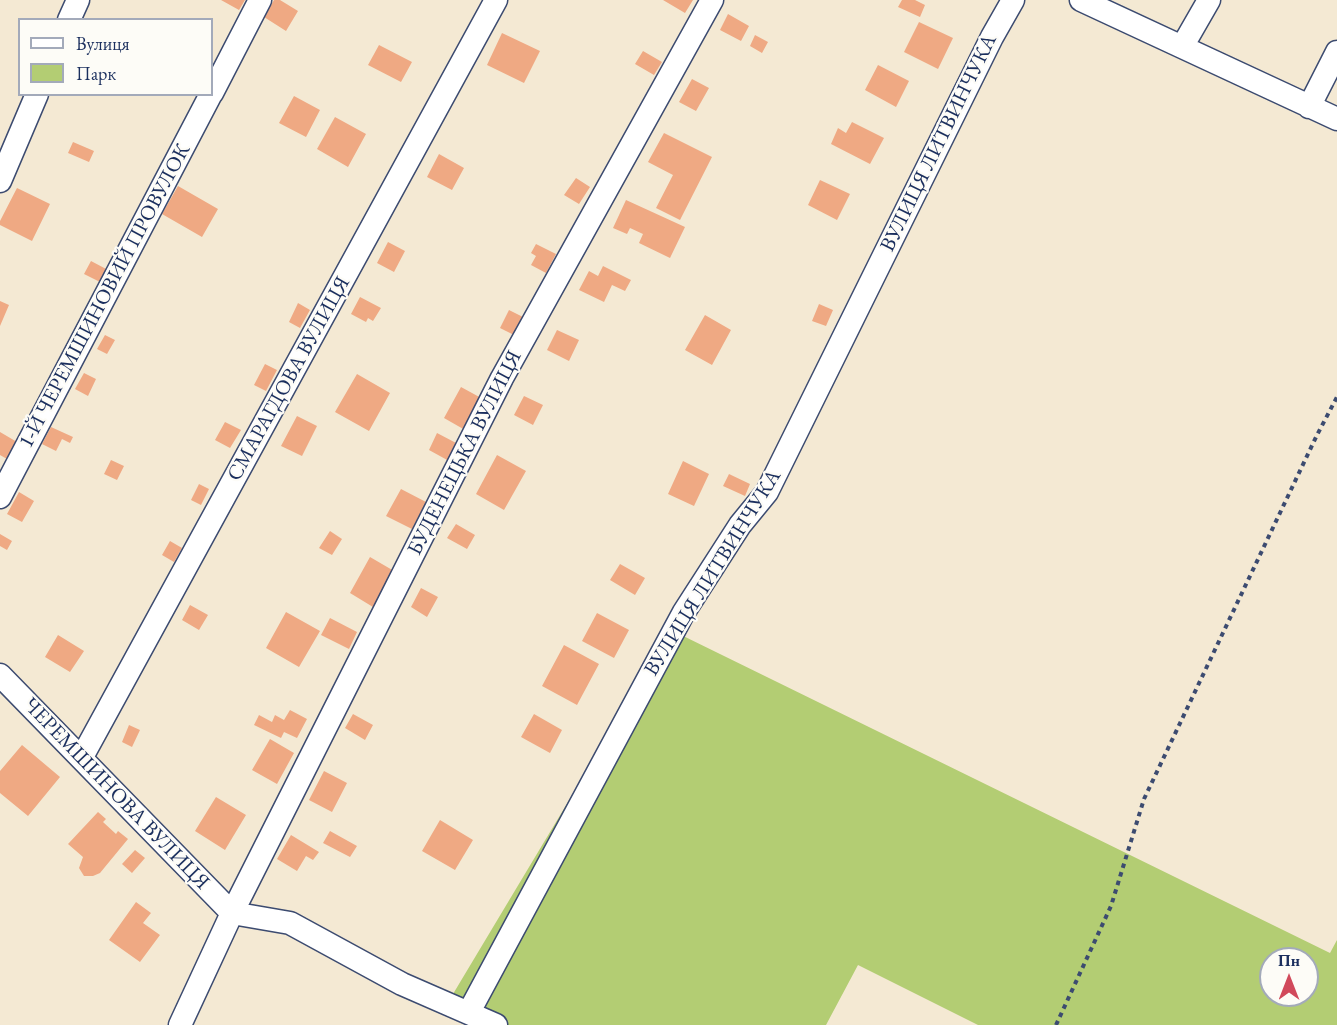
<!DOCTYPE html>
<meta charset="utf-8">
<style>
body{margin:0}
#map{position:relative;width:1337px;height:1025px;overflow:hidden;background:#f4e9d3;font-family:"EB Garamond",serif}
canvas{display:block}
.legend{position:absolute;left:18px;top:18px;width:195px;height:78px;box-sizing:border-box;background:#fdfcf7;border:2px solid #a3aaba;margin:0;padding:8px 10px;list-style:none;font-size:18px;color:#1b2f5e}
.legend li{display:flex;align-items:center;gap:12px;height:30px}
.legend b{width:30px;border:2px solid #a3aaba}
.north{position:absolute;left:1259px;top:947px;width:60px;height:60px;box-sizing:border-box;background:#fdfcf7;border:2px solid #a3aaba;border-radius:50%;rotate:0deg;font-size:16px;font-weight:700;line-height:24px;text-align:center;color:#1b2f5e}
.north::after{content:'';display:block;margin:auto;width:21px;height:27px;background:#d1495b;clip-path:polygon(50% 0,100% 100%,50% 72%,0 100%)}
</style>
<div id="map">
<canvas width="1337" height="1025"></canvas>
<ul class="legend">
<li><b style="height:8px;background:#fff"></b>Вулиця</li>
<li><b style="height:16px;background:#b3cd73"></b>Парк</li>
</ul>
<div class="north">Пн</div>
</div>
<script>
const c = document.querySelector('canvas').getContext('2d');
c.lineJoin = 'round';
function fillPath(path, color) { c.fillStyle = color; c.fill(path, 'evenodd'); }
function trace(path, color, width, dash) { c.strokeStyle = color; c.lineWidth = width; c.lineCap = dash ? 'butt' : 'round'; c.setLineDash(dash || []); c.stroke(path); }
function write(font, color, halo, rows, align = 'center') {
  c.font = font + ' "EB Garamond",serif'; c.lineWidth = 4.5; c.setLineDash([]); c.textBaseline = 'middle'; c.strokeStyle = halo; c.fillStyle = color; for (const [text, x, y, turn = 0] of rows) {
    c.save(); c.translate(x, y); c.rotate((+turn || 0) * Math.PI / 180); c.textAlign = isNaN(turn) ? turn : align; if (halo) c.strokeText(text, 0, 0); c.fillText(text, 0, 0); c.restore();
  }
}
const green = new Path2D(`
 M671,630L1330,953L1337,940V1025H978L858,965L826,1025H507L453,994ZM1271,959H1307V995H1271Z`);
const building = new Path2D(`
 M221,0H245L239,10Z
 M274,0H280L298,11L286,31L264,17Z
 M663,0H693L685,13Z
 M902,0H915L925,5L920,17L898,7Z
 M728,14L749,26L741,41L720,30Z
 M919,22L953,38L938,69L904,52Z
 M502,33L540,51L524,83L487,65Z
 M755,35L768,42L762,53L750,46Z
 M379,45L412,62L401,82L368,65Z
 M643,51L662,62L654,75L635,64Z
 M878,65L909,81L896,107L865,90Z
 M692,79L709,88L696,111L679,102Z
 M294,96L320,110L306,137L279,123Z
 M335,117L366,134L348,167L317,149Z
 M852,122L884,138L870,164L831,144L838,128L846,133Z
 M664,133L712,157L680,220L656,208L673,175L648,162Z
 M73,142L94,151L89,162L68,153Z
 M439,154L464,168L452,190L427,177Z
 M576,178L590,187L579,204L564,195Z
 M820,180L850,194L837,220L808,205Z
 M178,186L218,209L202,237L162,214Z
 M17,188L50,204L32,241L0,225V221Z
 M626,200L685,227L670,258L639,243L643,234L630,228L627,234L613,228Z
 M388,242L405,251L394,272L377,263Z
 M536,244L556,254L546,273L531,265L536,256L531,253Z
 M91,261L108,270L102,283L84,274Z
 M603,266L631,280L625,291L612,285L604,302L579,290L589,271L598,276Z
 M360,297L381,308L373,321L368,318L366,322L351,314Z
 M0,301L9,305L0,326Z
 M298,303L310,310L300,328L289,322Z
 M819,304L833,310L826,326L812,321Z
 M509,310L523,317L514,335L500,328Z
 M705,315L731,330L712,365L685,350Z
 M557,330L579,340L569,361L547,350Z
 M105,335L115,340L107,354L97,349Z
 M265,364L277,370L266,391L254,385Z
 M84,373L96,379L88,396L75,389Z
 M357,374L390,393L369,431L335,412Z
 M461,387L483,399L465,430L444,418Z
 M524,396L543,405L533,425L514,415Z
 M297,416L317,426L302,456L281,446Z
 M225,422L241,430L230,448L215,440Z
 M51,427L73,437L70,443L62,439L56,451L42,444Z
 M0,432L17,442L7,459L0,455Z
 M437,433L458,444L449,461L429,450Z
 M497,455L526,471L504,510L476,494Z
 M111,460L124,466L117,480L104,474Z
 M683,461L709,474L694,506L668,494Z
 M729,474L750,484L745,496L723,486Z
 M199,484L209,489L201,505L191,500Z
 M401,489L426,502L412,529L386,516Z
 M19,492L34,501L22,522L7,514Z
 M456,524L475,535L467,549L447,538Z
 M330,531L342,539L332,555L319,548Z
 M0,534L12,541L7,550L0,546Z
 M170,541L182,548L174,562L162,555Z
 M370,557L394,571L373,607L350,593Z
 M620,564L645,578L635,595L610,580Z
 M421,588L438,597L427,617L411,607Z
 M190,605L208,615L199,630L182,620Z
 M286,612L320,631L299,667L266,648Z
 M597,613L629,630L614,658L582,641Z
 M330,618L357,632L349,649L321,635Z
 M58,635L84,651L70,672L45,657Z
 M564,645L599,664L577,705L542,686Z
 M290,710L307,719L297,738L284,732L281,738L254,725L259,715L272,722L275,715L284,720Z
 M353,714L373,725L365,740L345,728Z
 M534,714L562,730L550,753L521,737Z
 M129,725L140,730L132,747L122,742Z
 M270,739L294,753L277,784L252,770Z
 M22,745L60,777L28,816L0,793V771Z
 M324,771L347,783L332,812L309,800Z
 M216,797L246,815L225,850L195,831Z
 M98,812L106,819L103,822L116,834L118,831L128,839L100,873L93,876H84L79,868L83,857L68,844Z
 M440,820L473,840L455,870L422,851Z
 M330,831L357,846L350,857L323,843Z
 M291,835L319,852L313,860L306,856L297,871L277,859Z
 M135,850L145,858L132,873L122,864Z
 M136,902L151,913L143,923L160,935L140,962L109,940Z`);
const path = new Path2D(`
 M1056,1025L1111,906L1144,799L1317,435L1337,397`);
const minor = new Path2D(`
 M1081,0L1337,119
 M69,20L78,0
 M1182,47L1209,0
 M212,93L260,0
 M1309,107L1337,52
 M0,181L37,94
 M0,497L211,94
 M0,675L232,913
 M82,757L496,0
 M232,913L290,923L402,984L496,1025
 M469,1012L684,612L740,525L767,492L992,37L1013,0
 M180,1025L232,913L502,378L712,0`);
const streetNames = [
 ["ВУЛИЦЯ ЛИТВИНЧУКА",939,143,-64],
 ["1-Й ЧЕРЕМШИНОВИЙ ПРОВУЛОК",105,296,-62],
 ["СМАРАГДОВА ВУЛИЦЯ",289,379,-61],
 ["БУДЕНЕЦЬКА ВУЛИЦЯ",465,453,-63],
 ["ВУЛИЦЯ ЛИТВИНЧУКА",713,573,-58],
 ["ЧЕРЕМШИНОВА ВУЛИЦЯ",116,794,46]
];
fillPath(green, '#b3cd73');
fillPath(building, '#efa983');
trace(minor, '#3c4b70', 25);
trace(path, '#3c4b70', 4, [4.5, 4.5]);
trace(minor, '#fff', 22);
write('21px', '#1b2f5e', '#fdfcf7', streetNames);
</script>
